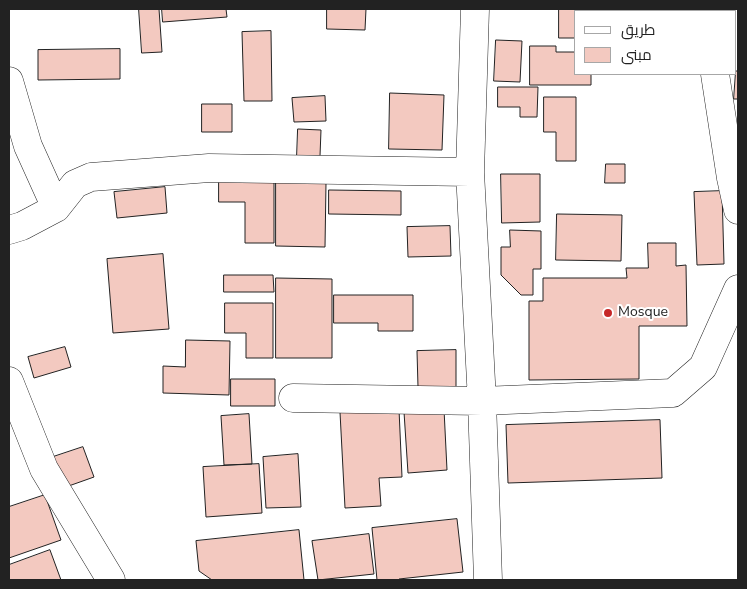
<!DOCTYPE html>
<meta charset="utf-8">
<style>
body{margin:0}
#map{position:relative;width:747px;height:589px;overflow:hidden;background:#fff;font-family:"Nunito Sans",Cairo,sans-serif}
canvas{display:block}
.frame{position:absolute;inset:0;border:10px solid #222;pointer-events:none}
.legend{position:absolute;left:574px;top:10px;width:162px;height:65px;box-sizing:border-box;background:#fff;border:1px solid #a7a7a7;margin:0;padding:6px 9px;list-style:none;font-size:15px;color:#222}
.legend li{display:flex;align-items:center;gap:10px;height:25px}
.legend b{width:25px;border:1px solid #a7a7a7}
</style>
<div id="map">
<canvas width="747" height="589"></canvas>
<div class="frame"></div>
<ul class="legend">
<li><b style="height:6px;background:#fff"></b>طريق</li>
<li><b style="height:14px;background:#f3c9c0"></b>مبنى</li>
</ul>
</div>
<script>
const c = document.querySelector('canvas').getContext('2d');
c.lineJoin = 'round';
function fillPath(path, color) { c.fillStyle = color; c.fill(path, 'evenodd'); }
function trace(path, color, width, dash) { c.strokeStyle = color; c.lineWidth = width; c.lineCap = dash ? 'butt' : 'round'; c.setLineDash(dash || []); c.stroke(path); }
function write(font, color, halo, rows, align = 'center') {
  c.font = font + ' "Nunito Sans",sans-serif'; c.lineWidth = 4; c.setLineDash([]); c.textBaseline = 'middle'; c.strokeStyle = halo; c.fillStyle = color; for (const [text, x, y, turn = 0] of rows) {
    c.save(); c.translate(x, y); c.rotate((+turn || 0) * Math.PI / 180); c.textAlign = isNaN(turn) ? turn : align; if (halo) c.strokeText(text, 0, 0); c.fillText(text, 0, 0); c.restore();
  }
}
const building = new Path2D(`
 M139,9H159L162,52L142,53Z
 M162,9H226L227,17L163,22Z
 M327,9H366L365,30L327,29Z
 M559,9H582V11H576V38H559Z
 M585,9H614V11H585Z
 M271,31L272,101H244L242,32Z
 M496,40L522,41L520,82L494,81Z
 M530,46H556V52H576V74H591V85H530Z
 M120,49V79L38,80V50Z
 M736,71H738V99H734Z
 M498,87H538L537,117H520V107H498Z
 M390,93L444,95L442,150L389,149Z
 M325,96L326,121L294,122L292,98Z
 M544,97H576V161H556V132H544Z
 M202,104H232V132H202Z
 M298,129L321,130L320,156H297Z
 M606,164H625V183H605Z
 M501,174H540V222L502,223Z
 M219,178H274V243H245V202H219Z
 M276,182L326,183L325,247L276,246Z
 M165,187L167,213L117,218L114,192Z
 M329,190L401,191V215L329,214Z
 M722,191L724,264L697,265L694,192Z
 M557,214L622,215L621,261L556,260Z
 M450,226L451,256L408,257L407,227Z
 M510,230L541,231V269H533V295H521L501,275V247H510Z
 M648,243H676V266L686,265L687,326H639V379L529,380V301H543V278H627L626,268H648Z
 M163,254L169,329L113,333L107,259Z
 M224,275H273L274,292H224Z
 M276,278L332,279V358H276Z
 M334,295H413V331H378V323H334Z
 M225,303H273V358H246V333H225Z
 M186,340L230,341L229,395L163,393V366L185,367Z
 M65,347L71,367L34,378L28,357Z
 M456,350V387H418L417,351Z
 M231,379H275V406H231Z
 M399,409L402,477L379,478L381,506L345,508L340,412Z
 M444,409L447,470L408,473L404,412Z
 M249,414L252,464L224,465L221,416Z
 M660,420L662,478L508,483L506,425Z
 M83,447L94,477L63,488L53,457Z
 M298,454L301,507L266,508L263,457Z
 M259,464L262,513L206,517L203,467Z
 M45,495L61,540L9,558V507Z
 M457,519L463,572L399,579V580H377L372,528Z
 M299,530L304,580H212L199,571L196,541Z
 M369,534L374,574L318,580L312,541Z
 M50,550L61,580H9V565Z`);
const minor = new Path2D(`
 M475,9L470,172L482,401L488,580
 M705,9L706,11
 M715,74L731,178L738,210
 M9,81L28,146L56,208
 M9,230L22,226L56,208L75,184L91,177L209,168L470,172
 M9,381L44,469L111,580
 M293,398L482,401L673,393L703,367L738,289`);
const markers = [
 [608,313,5,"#c62828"]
];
const poiNames = [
 ["Mosque",618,313]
];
fillPath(building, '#f3c9c0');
trace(building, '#222', 1);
trace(minor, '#222', 29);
trace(minor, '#fff', 28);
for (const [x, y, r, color] of markers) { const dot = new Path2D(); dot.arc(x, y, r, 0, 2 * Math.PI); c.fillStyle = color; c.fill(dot); trace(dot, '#fff', 2); }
write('14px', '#222', '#fff', poiNames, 'left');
</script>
